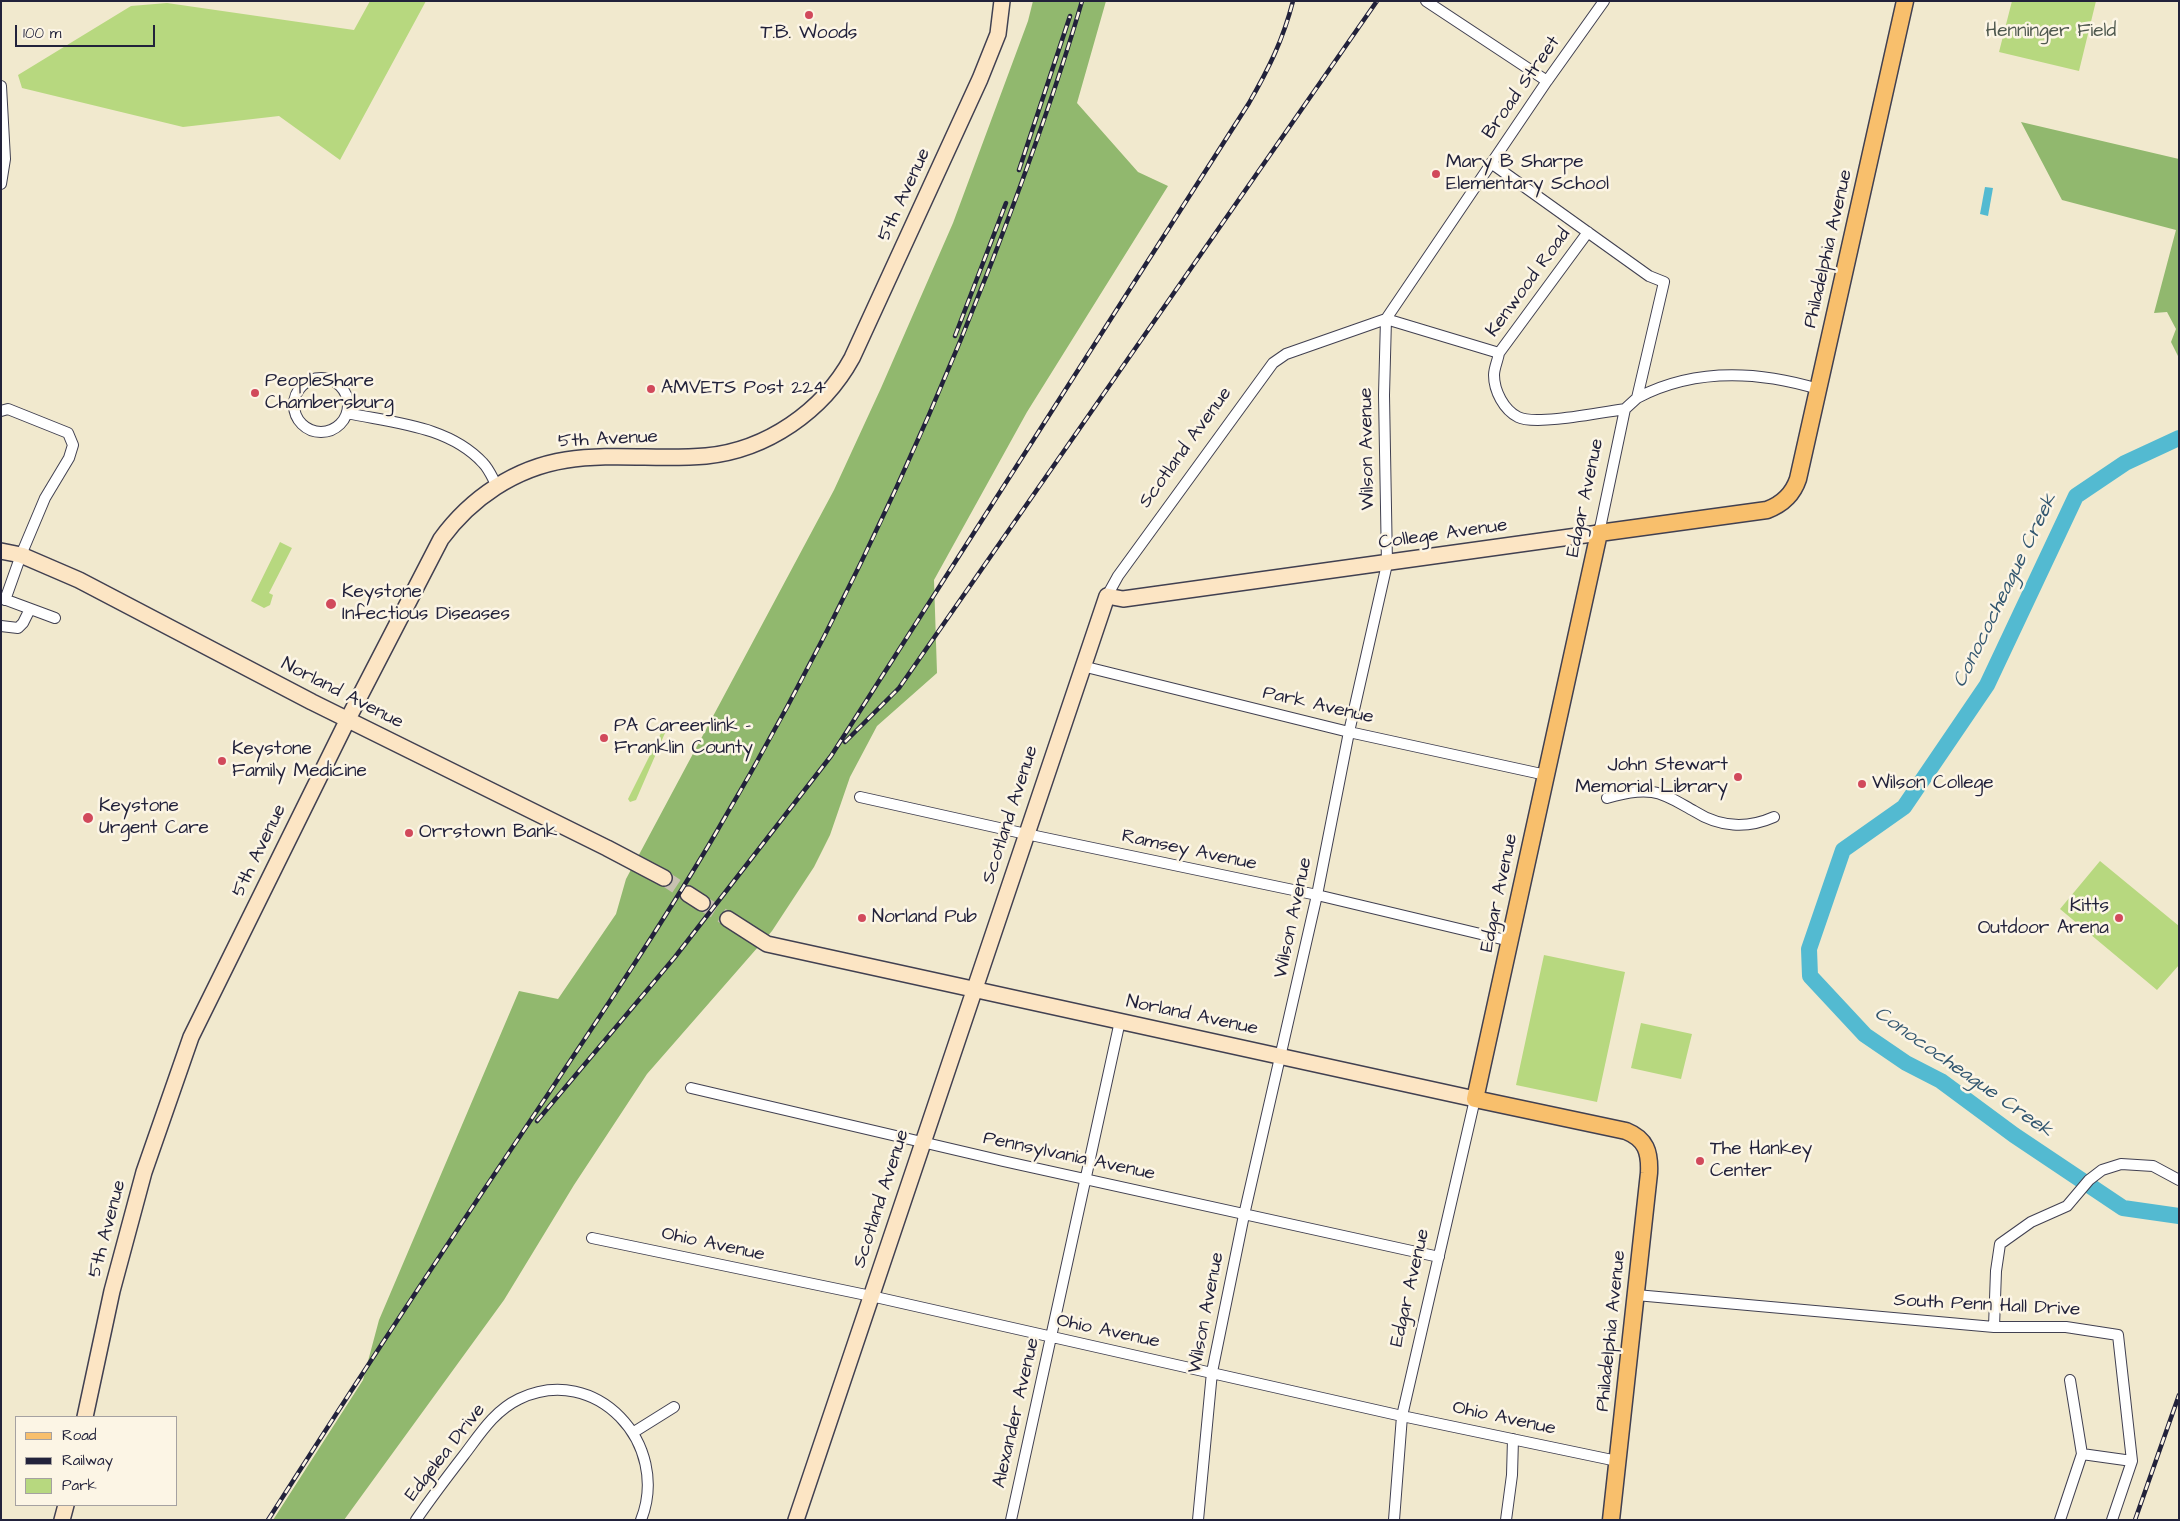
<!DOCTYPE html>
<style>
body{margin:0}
#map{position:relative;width:2180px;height:1521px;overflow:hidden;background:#f1e9ce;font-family:"Architects Daughter",sans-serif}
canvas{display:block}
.frame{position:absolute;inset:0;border:2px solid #22223b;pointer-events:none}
.legend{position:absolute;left:15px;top:1416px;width:162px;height:90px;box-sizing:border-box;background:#fcf5e5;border:1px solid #a5a1a1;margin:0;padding:6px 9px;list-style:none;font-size:15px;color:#22223b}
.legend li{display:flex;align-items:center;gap:10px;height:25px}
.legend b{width:25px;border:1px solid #a5a1a1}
.scale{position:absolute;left:15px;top:25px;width:140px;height:22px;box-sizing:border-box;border:2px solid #22223b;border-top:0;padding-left:6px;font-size:15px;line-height:18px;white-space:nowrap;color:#22223b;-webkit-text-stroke:4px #fcf5e5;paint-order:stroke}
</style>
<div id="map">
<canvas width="2180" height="1521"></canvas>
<div class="frame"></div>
<ul class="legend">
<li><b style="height:6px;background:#f8bf6c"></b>Road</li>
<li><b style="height:6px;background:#22223b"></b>Railway</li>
<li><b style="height:14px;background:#b7d87f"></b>Park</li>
</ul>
<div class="scale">100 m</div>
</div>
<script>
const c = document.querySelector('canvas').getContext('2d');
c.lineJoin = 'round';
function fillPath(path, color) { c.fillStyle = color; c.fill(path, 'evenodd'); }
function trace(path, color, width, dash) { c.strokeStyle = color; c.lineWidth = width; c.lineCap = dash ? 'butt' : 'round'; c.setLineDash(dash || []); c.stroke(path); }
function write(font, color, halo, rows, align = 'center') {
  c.font = font + ' "Architects Daughter",sans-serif'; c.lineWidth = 5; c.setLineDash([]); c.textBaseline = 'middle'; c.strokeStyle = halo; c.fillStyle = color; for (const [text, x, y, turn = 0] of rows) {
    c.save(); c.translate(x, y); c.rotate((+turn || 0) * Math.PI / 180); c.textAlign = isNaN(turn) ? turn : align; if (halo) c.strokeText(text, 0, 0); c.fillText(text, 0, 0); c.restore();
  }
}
const green = new Path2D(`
 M370,1H426L340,160L279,116L183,127L22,88L18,75L131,6L167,3L354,30Z
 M2012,1H2096L2079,71L1999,52Z
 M280,542L292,548L269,593L273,595L270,605L264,608L251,601Z
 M665,725L668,726L636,800L630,802L628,799Z
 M2100,861L2179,926V965L2157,990L2060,909Z
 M1544,955L1625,972L1597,1102L1516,1085Z
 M1641,1023L1692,1034L1681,1079L1631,1068Z`);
const forest = new Path2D(`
 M1033,1H1106L1077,103L1138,172L1168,186L1027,412L934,580L937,673L877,726L850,777L830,835L814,867L772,931L647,1074L574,1185L504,1300L344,1520H273L363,1380L379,1320L519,991L558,999L616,914L626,879L834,490L881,388L953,223L1028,21Z
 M2021,122L2179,159V358L2171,342L2176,329L2167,312L2154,313L2176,230L2062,200Z`);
const water = new Path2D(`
 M1985,187L1993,188L1988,216L1980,214Z`);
const river = new Path2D(`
 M2179,438L2125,463L2076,496L1987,685L1904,807L1843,850L1809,949L1810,976L1865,1035L1906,1063L1941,1081L2014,1135L2123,1208L2179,1216`);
const secondaryTunnel = new Path2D(`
 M664,878L688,894
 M702,903L728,919`);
const street = new Path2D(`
 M1426,1L1547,81
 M1,86L5,159L1,184
 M1491,163L1649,276L1664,282L1637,398L1625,409L1599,533
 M1588,232L1499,353C1498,360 1494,368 1494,375C1494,391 1504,410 1518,417C1535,426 1603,412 1625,409
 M1386,319L1547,81L1604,1
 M1386,319L1499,353
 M294 405a27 27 0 1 1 54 0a27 27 0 1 1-54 0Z
 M1637,398C1694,368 1758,371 1818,389
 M1,411L8,409L68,433L73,445L69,458L45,498L21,555L5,600
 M347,413C394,423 449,426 483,463C489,469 493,479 497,486
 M1107,596L1118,576L1273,363L1286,354L1386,319
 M1,598L55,618
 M1,626L18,628L23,623L30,609
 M1082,666L1349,732L1546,775
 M860,797L1026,834L1317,895L1510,941
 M1607,798C1622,794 1636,790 1652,792C1667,794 1681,804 1694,811C1719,827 1747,829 1774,817
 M691,1088L1003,1161L1439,1257
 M592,1238L871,1296L1402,1416L1617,1461
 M1636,1295L1994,1327H2066L2118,1335L2132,1461L2112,1520
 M1994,1327L1996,1271L2000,1244L2031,1222L2067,1206L2089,1180L2102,1170L2121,1164L2153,1166L2179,1180
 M634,1432L674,1407
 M2082,1454L2132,1461
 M416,1520C431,1498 447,1477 464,1455C480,1434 494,1411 519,1399C596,1362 671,1444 641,1520
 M1011,1520L1120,1021
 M1198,1520L1212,1372L1244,1215L1317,895L1349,732L1387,564L1384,395L1386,319
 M1394,1520L1402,1416L1475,1099
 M1506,1520L1512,1475L1513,1439
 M2060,1520L2082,1454L2070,1380`);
const secondary = new Path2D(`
 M1,551L21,555L79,580L312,702L607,848L664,878
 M688,894L702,903
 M728,919L767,944L1475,1099
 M85,1417L112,1291L144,1172L191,1037L348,719L441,539C471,498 515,468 566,460C612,453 660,460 706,456C767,450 823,411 852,358L980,79L998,34L1002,1
 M62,1520L66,1505
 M796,1520L1107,596L1123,599L1599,533`);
const primary = new Path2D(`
 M1611,1520L1649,1173C1650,1152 1646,1139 1626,1131L1475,1099L1599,533L1767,510C1783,504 1793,494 1798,479L1905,1`);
const rail = new Path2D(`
 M1019,170L1070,16
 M955,336L1006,203
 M845,742L899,688L1377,1
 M537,1121L675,957L831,756L1249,103C1269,68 1283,40 1293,1
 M268,1520C349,1393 432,1267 516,1142C582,1043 649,945 710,843C820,658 913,465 991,264C1024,178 1056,91 1082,1
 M2135,1520L2179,1395`);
const markers = [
 [809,15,5,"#d1495b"],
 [1436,174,5,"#d1495b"],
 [651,389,5,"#d1495b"],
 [255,393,5,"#d1495b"],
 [331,604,6,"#d1495b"],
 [604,738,5,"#d1495b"],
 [222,761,5,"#d1495b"],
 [1738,777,5,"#d1495b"],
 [1862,784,5,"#d1495b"],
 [88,818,6,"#d1495b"],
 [409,833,5,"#d1495b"],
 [862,918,5,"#d1495b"],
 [2119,918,5,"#d1495b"],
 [1700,1161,5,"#d1495b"]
];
const parkNames = [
 ["Henninger Field",2051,32]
];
const poiNames = [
 ["T.B. Woods",809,34,"center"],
 ["Mary B Sharpe",1446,163],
 ["Elementary School",1446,185],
 ["PeopleShare",265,382],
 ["Chambersburg",265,404],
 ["AMVETS Post 224",661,389],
 ["Keystone",342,593],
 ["Infectious Diseases",342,615],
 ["PA Careerlink -",614,727],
 ["Franklin County",614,749],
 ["Keystone",232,750],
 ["Family Medicine",232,772],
 ["John Stewart",1728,766,"right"],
 ["Memorial Library",1728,788,"right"],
 ["Wilson College",1872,784],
 ["Keystone",99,807],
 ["Urgent Care",99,829],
 ["Orrstown Bank",419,833],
 ["Kitts",2109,907,"right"],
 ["Outdoor Arena",2109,929,"right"],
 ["Norland Pub",872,918],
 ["The Hankey",1710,1150],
 ["Center",1710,1172]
];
const streetNames = [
 ["Broad Street",1522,88,-55],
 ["5th Avenue",905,195,-65],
 ["Philadelphia Avenue",1829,249,-77],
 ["Kenwood Road",1529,283,-54],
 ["5th Avenue",608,440,-3],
 ["Scotland Avenue",1186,448,-54],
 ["Wilson Avenue",1368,449,-91],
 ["Edgar Avenue",1586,498,-78],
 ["College Avenue",1443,535,-8],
 ["Norland Avenue",342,694,27],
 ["Park Avenue",1318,706,13],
 ["Scotland Avenue",1011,815,-72],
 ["5th Avenue",260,851,-64],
 ["Ramsey Avenue",1189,851,12],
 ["Edgar Avenue",1500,893,-78],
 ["Wilson Avenue",1294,918,-78],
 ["Norland Avenue",1192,1016,12],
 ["Pennsylvania Avenue",1069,1157,12],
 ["Scotland Avenue",882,1199,-72],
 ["5th Avenue",108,1229,-75],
 ["Ohio Avenue",713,1245,12],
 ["Edgar Avenue",1411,1288,-77],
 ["South Penn Hall Drive",1987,1306,3],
 ["Wilson Avenue",1207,1313,-79],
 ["Philadelphia Avenue",1612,1331,-84],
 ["Ohio Avenue",1108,1332,12],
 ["Alexander Avenue",1017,1413,-77],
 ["Ohio Avenue",1504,1419,12],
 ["Edgelea Drive",446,1453,-52]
];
const waterNames = [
 ["Conococheague Creek",2006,591,-64],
 ["Conococheague Creek",1963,1073,35]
];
fillPath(green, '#b7d87f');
fillPath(forest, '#91b86e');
fillPath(water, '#53bad1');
trace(river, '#53bad1', 16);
trace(secondaryTunnel, '#c8c1b1', 15, [15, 8]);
trace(street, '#414051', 12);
trace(secondary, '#414051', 18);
trace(primary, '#414051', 19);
trace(street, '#fff', 10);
trace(secondary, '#fce5c4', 15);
trace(primary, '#f8bf6c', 16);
trace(rail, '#22223b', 4.5);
trace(rail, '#fcf5e5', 2.5, [8]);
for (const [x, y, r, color] of markers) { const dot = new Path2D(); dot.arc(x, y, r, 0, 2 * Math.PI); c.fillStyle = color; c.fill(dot); trace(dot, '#fcf5e5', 2); }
write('19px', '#4f594f', '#fcf5e5', parkNames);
write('19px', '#22223b', '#fcf5e5', poiNames, 'left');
write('19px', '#22223b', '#fcf5e5', streetNames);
write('italic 20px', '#335770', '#fcf5e5', waterNames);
</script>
